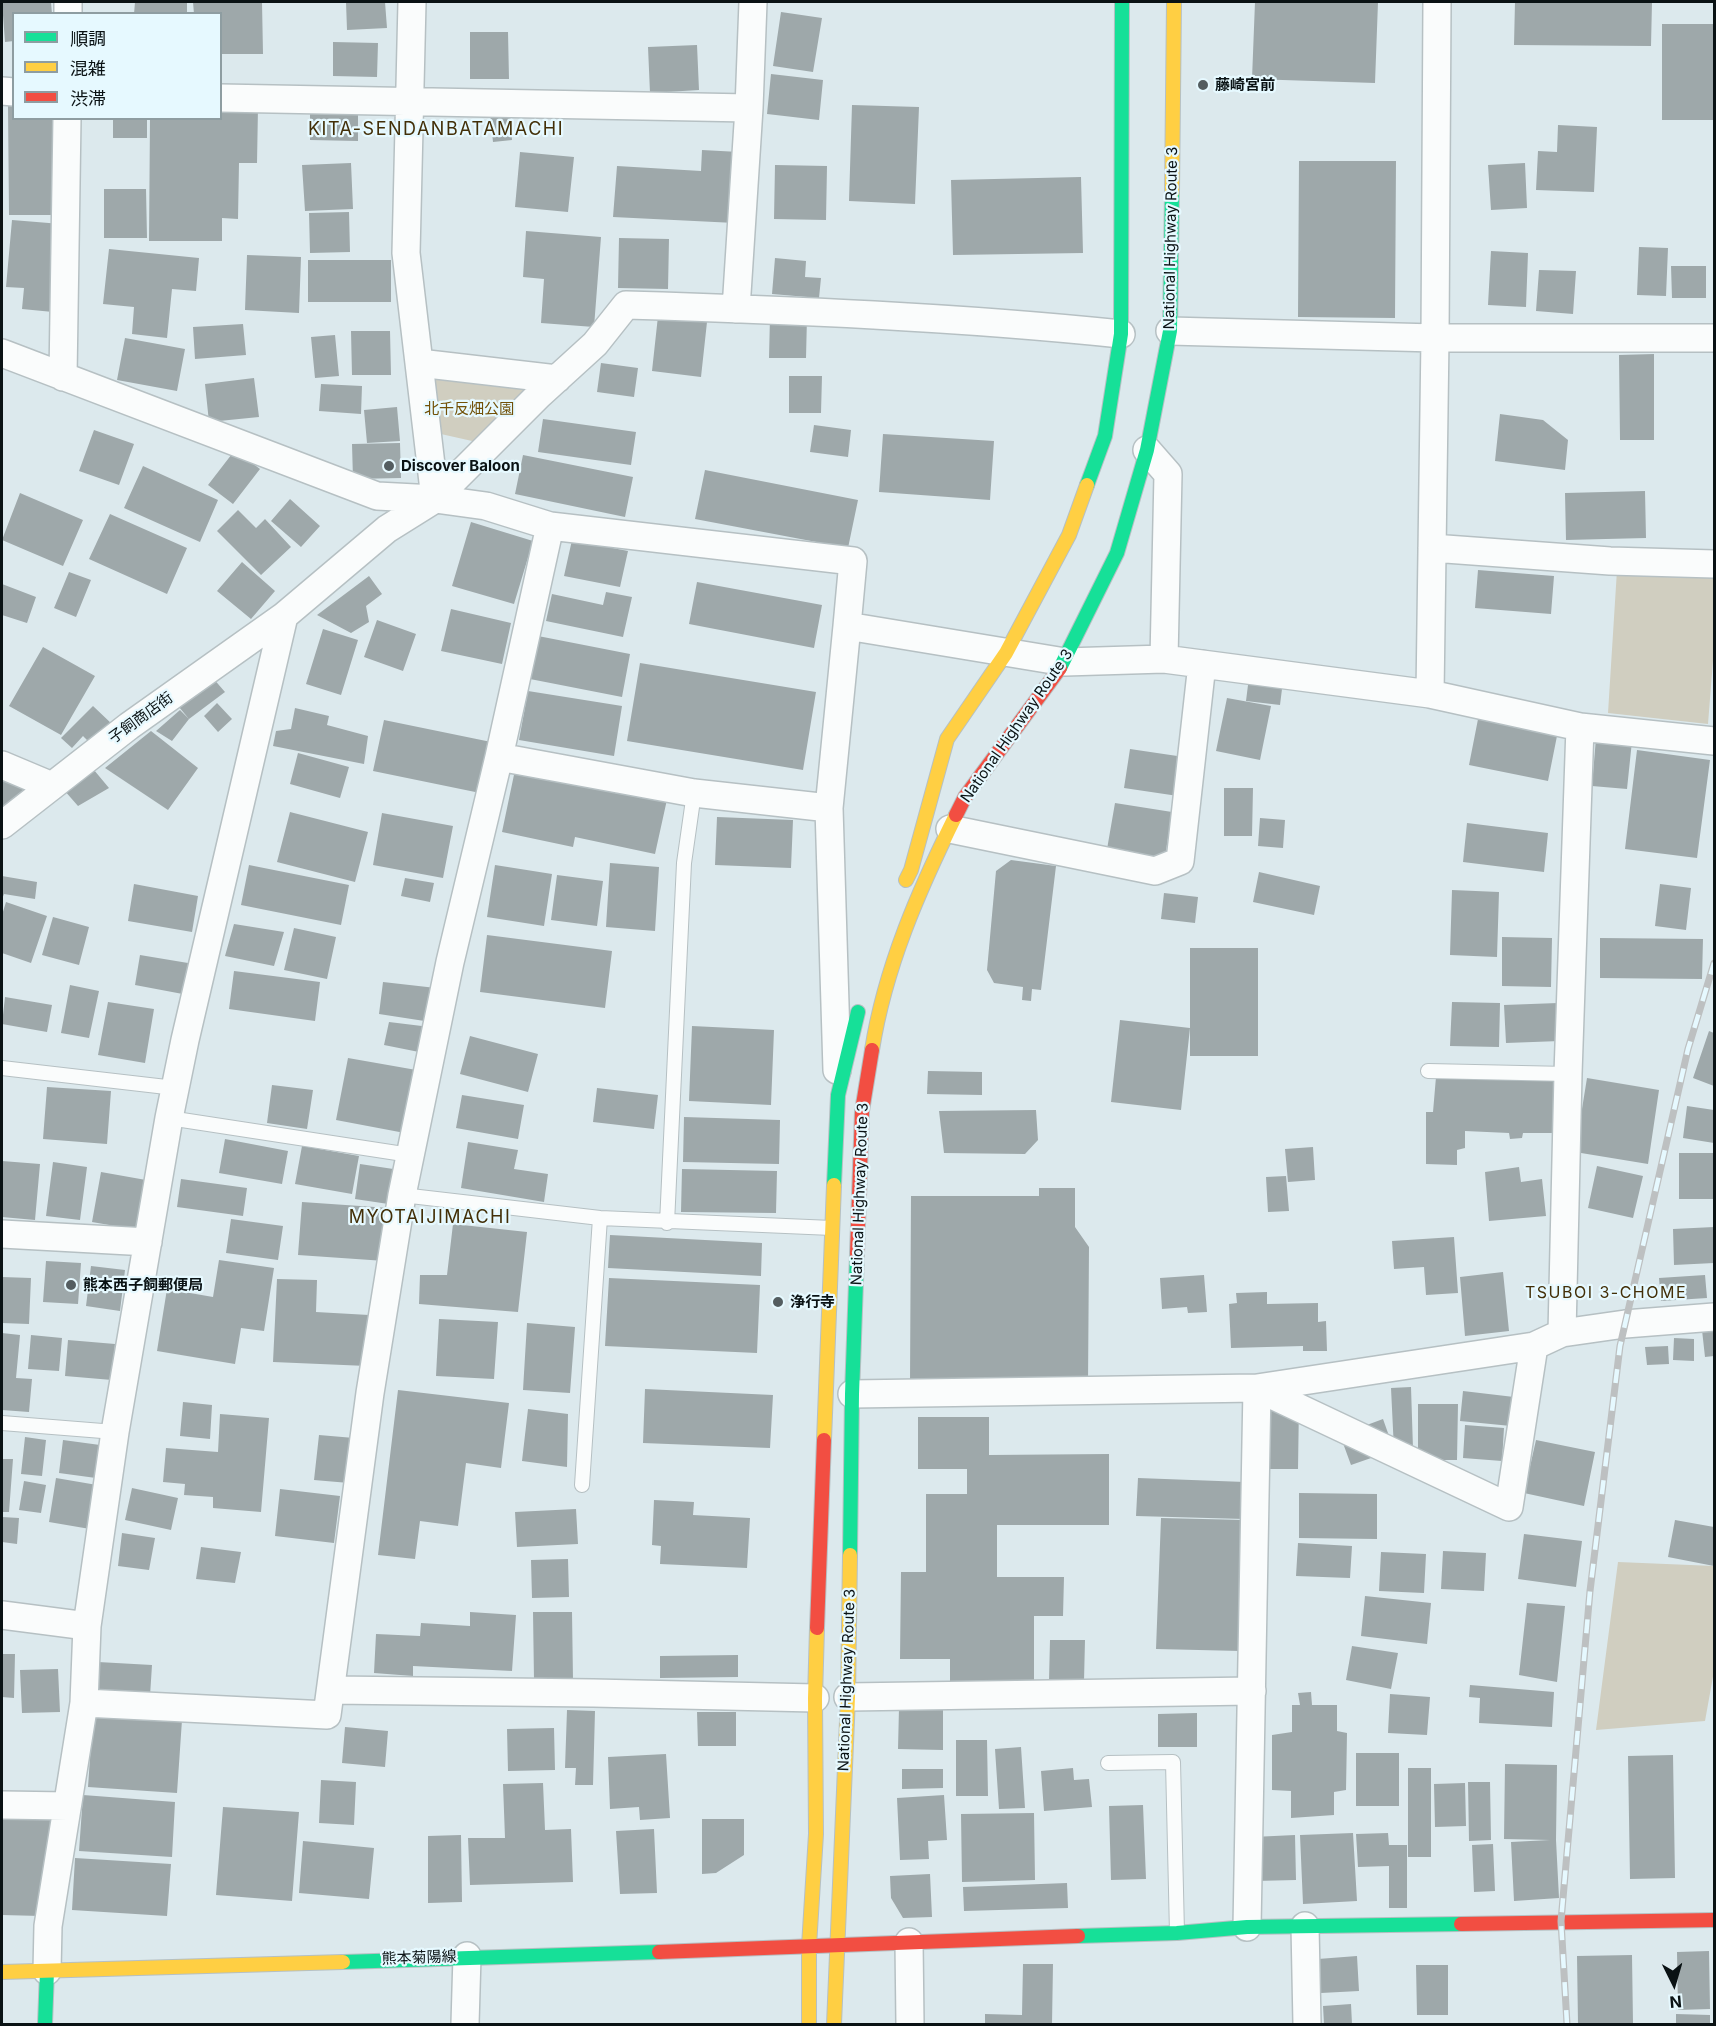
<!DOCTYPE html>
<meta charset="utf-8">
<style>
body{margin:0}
#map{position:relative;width:1716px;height:2026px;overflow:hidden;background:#dce9ed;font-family:Inter,"Noto Sans JP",sans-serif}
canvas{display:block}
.frame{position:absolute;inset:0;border:3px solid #0a1214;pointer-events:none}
.legend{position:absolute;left:12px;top:12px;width:210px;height:108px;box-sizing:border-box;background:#e6f9ff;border:2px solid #8e9da1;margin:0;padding:8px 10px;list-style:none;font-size:18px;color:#0a1214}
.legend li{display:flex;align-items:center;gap:12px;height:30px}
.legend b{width:30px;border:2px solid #8e9da1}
.north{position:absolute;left:1644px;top:1954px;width:60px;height:60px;-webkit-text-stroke:4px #e6f9ff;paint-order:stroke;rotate:175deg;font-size:16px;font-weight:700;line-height:24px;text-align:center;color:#0a1214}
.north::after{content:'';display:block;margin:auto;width:21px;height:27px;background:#0a1214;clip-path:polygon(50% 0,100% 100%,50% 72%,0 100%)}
</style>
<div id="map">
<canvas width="1716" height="2026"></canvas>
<div class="frame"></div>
<ul class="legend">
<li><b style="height:8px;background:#16e098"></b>順調</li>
<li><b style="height:8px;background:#ffcf43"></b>混雑</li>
<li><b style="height:8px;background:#f24e42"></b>渋滞</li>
</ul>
<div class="north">N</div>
</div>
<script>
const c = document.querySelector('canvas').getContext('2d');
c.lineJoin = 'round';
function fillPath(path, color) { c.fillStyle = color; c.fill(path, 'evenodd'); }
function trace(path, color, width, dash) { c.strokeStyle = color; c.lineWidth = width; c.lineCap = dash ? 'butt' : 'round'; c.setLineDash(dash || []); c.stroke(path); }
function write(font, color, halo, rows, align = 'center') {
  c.font = font + ' Inter,"Noto Sans JP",sans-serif'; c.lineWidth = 4.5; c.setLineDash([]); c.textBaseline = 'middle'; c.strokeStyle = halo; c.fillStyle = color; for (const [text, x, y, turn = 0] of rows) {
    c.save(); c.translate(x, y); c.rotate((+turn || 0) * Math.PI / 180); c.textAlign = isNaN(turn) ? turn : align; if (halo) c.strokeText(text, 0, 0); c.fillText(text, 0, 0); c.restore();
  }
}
const green = new Path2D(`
 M425,373L531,385L481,443L432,432Z
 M1617,570L1714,572V648L1708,724L1608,713Z
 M1618,1562L1714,1566V1671L1705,1721L1596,1730Z`);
const building = new Path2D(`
 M2,2H51L52,14H14V41L5,42Z
 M135,2H187V14H134Z
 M193,2H262L263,54H220V14H194Z
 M346,2H385L387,28L347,30Z
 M1255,2H1378L1375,83L1252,79Z
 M1515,2H1652L1651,46L1514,45Z
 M781,12L822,18L813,72L773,66Z
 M1662,24H1714V120H1662Z
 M470,32H508L509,79H470Z
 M333,42L378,43L377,77L333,76Z
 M697,45L699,90L650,93L648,47Z
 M771,74L823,80L819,120L767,114Z
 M358,104V141L310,140V105Z
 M852,105L919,107L915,204L849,201Z
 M8,106H14V118H55L56,215H9Z
 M220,107H258L257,163H239L238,219L222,218V241H149L150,118H220Z
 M510,112L512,140L493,142L490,114Z
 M113,118H147V138H113Z
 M1558,125L1597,127L1594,192L1536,190L1538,151L1557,152Z
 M702,150L739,152L735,223L613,217L617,166L701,171Z
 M520,152L574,157L568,212L515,207Z
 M1299,161H1396L1395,318L1298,317Z
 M351,163L353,209L305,211L302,165Z
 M1525,163L1527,208L1491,210L1488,165Z
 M775,165L827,166L826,220L774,219Z
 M1081,177L1083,253L953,255L951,180Z
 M104,189H146L147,238H104Z
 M349,212L350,252L310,253L309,213Z
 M12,220L61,224L53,312L22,309L24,288L6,287Z
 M526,231L601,237L594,327L541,323L544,279L523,277Z
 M619,238L669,239L668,289L618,288Z
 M1639,247L1668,248L1666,296L1637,295Z
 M109,249L199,258L196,291L172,289L167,338L132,334L134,307L103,304Z
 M1491,251L1528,253L1526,307L1488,305Z
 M247,255L301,257L299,313L245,310Z
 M775,258L806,261L805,277L821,278L819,298L772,294Z
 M308,260H391V302H308Z
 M1671,266H1706V298H1672Z
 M1539,270L1576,271L1573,314L1536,311Z
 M658,316L707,322L701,377L652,371Z
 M770,317H807L806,358H769Z
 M243,324L246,355L195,359L193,327Z
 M351,331H390L391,375H352Z
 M335,335L339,376L315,378L311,337Z
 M125,338L185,349L177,391L117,380Z
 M1654,354V440H1620L1619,355Z
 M601,363L638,368L634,397L597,392Z
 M789,376H822L821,413H789Z
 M254,378L259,417L209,422L205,384Z
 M321,384L362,386L361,414L319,411Z
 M397,407L400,441L367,443L364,410Z
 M1500,414L1543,420L1568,440L1565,470L1495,461Z
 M543,419L636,432L631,465L538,452Z
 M814,425L851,430L848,457L810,452Z
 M94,430L134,444L119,485L79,471Z
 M883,434L994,441L990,500L879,492Z
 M400,443L401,478L353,479L352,444Z
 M235,450L260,469L233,504L208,485Z
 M523,455L633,477L625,517L515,494Z
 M143,466L218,500L200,542L124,508Z
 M705,470L858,500L848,548L695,519Z
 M1645,491L1646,538L1566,540L1565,493Z
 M20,493L83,520L63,566L2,540Z
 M290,499L320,526L301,547L271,521Z
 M238,510L256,528L265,519L291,547L261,575L217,531Z
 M110,514L187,548L167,594L89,559Z
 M471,522L533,541L514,604L452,586Z
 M572,540L628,551L620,587L564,576Z
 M242,562L275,591L251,619L217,591Z
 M1478,570L1554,576L1551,614L1475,608Z
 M69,572L91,580L76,617L54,608Z
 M369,576L382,594L366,606L369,622L351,633L317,615Z
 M697,582L822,605L814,648L689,624Z
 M2,584L36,597L27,623L2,615Z
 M606,592L632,597L623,637L546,621L552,594L603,605Z
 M451,609L511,623L502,664L441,651Z
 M377,620L416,634L403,671L364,657Z
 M323,629L358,640L341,695L306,684Z
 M538,636L630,654L622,697L530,679Z
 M43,647L95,676L61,735L9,706Z
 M640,663L816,692L803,770L627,741Z
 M212,677L225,692L189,719L172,741L156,731L180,710L189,719L179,707Z
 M1249,677L1283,681L1280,705L1246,701Z
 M528,691L622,706L614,756L519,740Z
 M1227,698L1271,706L1260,760L1216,751Z
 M217,703L232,719L218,732L204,716Z
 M93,706L113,725L93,746L83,736L72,748L61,738Z
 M295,708L329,716L327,725L368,736L364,764L273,746L276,731L291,729Z
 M1480,709L1559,726L1548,781L1469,765Z
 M384,720L496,743L485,794L373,771Z
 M151,731L198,768L168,810L105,768Z
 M1596,738L1632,741L1627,789L1592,786Z
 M1130,749L1184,757L1178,796L1124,788Z
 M1637,750L1710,760L1697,858L1625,849Z
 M298,753L349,767L340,798L290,784Z
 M94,770L109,788L78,806L64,790Z
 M515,770L668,795L655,854L575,837L573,847L502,832Z
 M2,772L36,786L2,814Z
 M1224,788H1253L1252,836H1224Z
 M1115,803L1172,812L1164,864L1106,855Z
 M290,812L368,832L355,882L277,862Z
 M382,813L453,826L443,878L373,865Z
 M717,817L793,820L791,868L715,865Z
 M1260,818L1285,820L1283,848L1258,846Z
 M1467,823L1548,833L1544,872L1463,862Z
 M1011,860L1056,866L1041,990L1032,989L1031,1001L1022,1000L1023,987L994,983L987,970L996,871Z
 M610,863L659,867L655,931L606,927Z
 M249,865L349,885L341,925L241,905Z
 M495,865L552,874L544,926L487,917Z
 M1259,872L1320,886L1314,915L1253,902Z
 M557,875L603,881L597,926L551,920Z
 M2,876L37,882L35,899L4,894L2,899Z
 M405,878L434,883L430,902L401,896Z
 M134,884L198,896L192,932L128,921Z
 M1660,884L1691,888L1686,930L1655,926Z
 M1452,890L1499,892L1497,957L1450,955Z
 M1164,893L1198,897L1195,923L1161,919Z
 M6,902L47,916L31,963L2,953V915Z
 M53,917L89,927L79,965L42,955Z
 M234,924L284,932L274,966L225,956Z
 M294,928L336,937L327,979L284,970Z
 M487,935L612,951L605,1008L480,992Z
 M1502,937L1552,938L1551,987L1502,986Z
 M1600,938L1703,939L1702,979L1600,978Z
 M1190,948H1258V1056H1190V1028L1181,1110L1111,1102L1120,1020L1190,1028Z
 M140,955L194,964L188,995L135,985Z
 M234,971L320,982L315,1021L229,1009Z
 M383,982L436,988L431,1022L379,1014Z
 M70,985L99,991L89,1038L61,1033Z
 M5,997L52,1005L47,1032L2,1024Z
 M108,1002L154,1009L145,1063L98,1055Z
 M1452,1002L1500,1003L1499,1047L1450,1046Z
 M1558,1003L1560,1041L1506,1043L1504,1005Z
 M389,1022L430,1027L424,1053L384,1045Z
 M692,1026L774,1030L771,1105L689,1101Z
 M1709,1031L1714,1033V1086L1693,1078Z
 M470,1036L538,1054L528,1092L460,1074Z
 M348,1058L422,1071L410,1134L336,1120Z
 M928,1071L982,1072V1095L927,1094Z
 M1436,1077L1554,1080L1553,1133H1523L1522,1138L1510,1139L1509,1133L1465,1131V1148L1457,1150V1165L1426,1164V1112H1433Z
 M1587,1078L1659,1090L1648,1164L1575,1152Z
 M272,1085L313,1090L307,1129L267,1123Z
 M47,1087L111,1091L107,1144L43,1139Z
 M597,1088L658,1095L654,1129L593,1122Z
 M462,1095L524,1105L518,1139L456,1128Z
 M1687,1106L1714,1110V1143L1683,1138Z
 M1036,1110L1038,1140L1025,1154L944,1153L939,1111Z
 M684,1117L780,1120L779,1164L683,1162Z
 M225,1139L288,1151L282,1184L219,1173Z
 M468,1142L518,1150L514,1169L548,1174L544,1202L461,1188Z
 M302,1146L359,1156L352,1194L295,1184Z
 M1313,1147L1315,1180L1288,1182L1285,1149Z
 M1679,1153H1714V1199H1679Z
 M2,1161L40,1164L35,1220L2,1217Z
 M53,1162L87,1167L80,1220L46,1216Z
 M360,1164L400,1170L395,1205L355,1199Z
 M1597,1166L1643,1176L1633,1218L1588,1208Z
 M1519,1167L1521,1182L1542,1179L1546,1216L1489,1221L1485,1172Z
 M682,1169L777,1171L776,1213L681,1212Z
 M101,1172L146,1180L138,1230L92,1222Z
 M1286,1176L1289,1211L1268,1212L1266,1177Z
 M181,1179L247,1188L243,1216L177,1207Z
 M1039,1188H1075V1227L1089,1247L1088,1384L910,1383L911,1196H1039Z
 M302,1202L389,1208L385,1261L298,1255Z
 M231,1219L283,1226L278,1260L226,1253Z
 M453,1224L527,1232L518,1312L419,1304L420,1275H447Z
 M1714,1227V1263L1674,1265L1673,1229Z
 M610,1235L762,1243L761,1276L608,1268Z
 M1454,1237L1458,1293L1426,1295L1424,1267L1394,1269L1392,1241Z
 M219,1260L274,1268L264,1331L241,1328L235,1364L157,1351L167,1289L213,1297Z
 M46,1261L81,1263L78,1304L43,1302Z
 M91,1266L125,1270L120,1311L86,1306Z
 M1503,1272L1509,1331L1465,1336L1460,1277Z
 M1204,1275L1207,1312L1188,1313L1187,1307L1162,1309L1160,1278Z
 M1705,1275L1707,1298L1661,1301L1659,1278Z
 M2,1277L31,1278L29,1324L2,1323Z
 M609,1278L760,1285L757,1353L605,1346Z
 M277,1279L317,1280L316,1312L369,1315L367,1366L273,1362Z
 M1267,1292V1304L1318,1303V1322L1326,1321L1327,1351H1303V1346L1231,1348L1229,1304L1237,1303L1236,1293Z
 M439,1319L498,1322L494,1379L436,1376Z
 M527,1323L575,1327L570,1393L523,1390Z
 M1714,1329V1356L1705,1357L1702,1330Z
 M2,1333L20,1335L16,1378L32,1379L29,1412L2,1410L3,1387H2Z
 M31,1335L62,1338L59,1371L28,1369Z
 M1674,1338L1694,1339V1361L1673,1360Z
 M68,1340L115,1344L112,1380L65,1376Z
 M1668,1346L1669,1364L1647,1365L1645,1347Z
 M1411,1387L1413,1449L1394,1450L1391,1388Z
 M645,1389L773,1395L770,1448L643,1443Z
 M398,1390L509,1403L501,1468L466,1463L458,1526L420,1521L415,1559L378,1555Z
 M1463,1391L1514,1397L1511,1426L1460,1421Z
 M183,1402L212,1405L210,1439L180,1436Z
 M1266,1403H1299L1298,1469H1265Z
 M1418,1404H1458L1457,1460H1418Z
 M528,1409L568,1414L567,1467L522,1461Z
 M220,1414L269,1418L261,1512L213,1508V1497L184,1495L185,1484L163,1482L166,1448L218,1452Z
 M918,1417H989V1455L1109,1454V1525H997V1577H1064L1063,1616H1034V1686H950V1659H900L901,1572H926V1494H967V1469H918Z
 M1383,1419L1394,1450L1351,1465L1340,1435Z
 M1465,1425L1504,1428L1502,1461L1463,1458Z
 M319,1435L354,1438L349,1483L314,1480Z
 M25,1437L46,1440L42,1476L21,1474Z
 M63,1440L100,1445L96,1478L59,1473Z
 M1536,1440L1595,1452L1584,1506L1524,1493Z
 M2,1459H13L9,1512H2Z
 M56,1478L97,1485L90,1529L49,1522Z
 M1138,1478L1245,1482L1244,1519L1136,1516Z
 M24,1481L46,1485L41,1513L19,1510Z
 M132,1488L178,1498L171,1530L125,1520Z
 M280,1489L340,1496L334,1543L275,1536Z
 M1299,1493L1377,1494V1539L1299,1538Z
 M654,1500L694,1502L693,1515L750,1518L747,1568L660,1564L661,1546L652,1545Z
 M576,1509L578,1544L517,1547L515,1512Z
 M2,1517L19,1518L17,1544L2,1542Z
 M1161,1518L1245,1520L1241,1651L1156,1649Z
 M1675,1520L1714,1527V1566L1668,1557Z
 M122,1533L155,1538L149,1570L118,1566Z
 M1524,1534L1582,1541L1576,1587L1518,1579Z
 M1298,1543L1352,1546L1350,1578L1296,1576Z
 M201,1547L241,1552L235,1583L196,1579Z
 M1443,1551L1486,1553L1484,1591L1441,1589Z
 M1381,1552L1426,1554L1424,1593L1379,1591Z
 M568,1559L569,1597L532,1598L531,1560Z
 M1365,1596L1431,1603L1427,1644L1361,1636Z
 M1527,1603L1565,1606L1557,1682L1519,1675Z
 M470,1612L516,1615L512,1671L413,1666V1676L374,1673L376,1634L420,1636L421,1623L470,1626Z
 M533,1612H572L573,1680H534Z
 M1050,1640H1085L1084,1681H1049Z
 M1352,1646L1398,1653L1391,1689L1346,1680Z
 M2,1654H15L14,1698L2,1697Z
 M738,1655V1677L660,1678V1656Z
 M98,1662L152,1665L150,1696L96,1693Z
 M58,1669L60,1712L22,1713L20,1670Z
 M1470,1685L1554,1692L1552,1727L1479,1723L1480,1698L1469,1697Z
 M1311,1692L1312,1705H1337V1731L1347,1733L1346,1790L1334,1792V1815L1291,1818V1791L1272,1790V1735L1292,1732V1705H1300L1298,1693Z
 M1390,1694L1430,1697L1427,1735L1388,1733Z
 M899,1708H943V1750L898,1749Z
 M567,1710L595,1711L593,1785H575L576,1768H565Z
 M697,1712H736V1746H698Z
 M1197,1713V1747H1158V1714Z
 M93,1714L182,1720L177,1793L88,1787Z
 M345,1727L388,1731L385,1767L342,1763Z
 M554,1728L555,1770L508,1771L507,1729Z
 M956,1740H987L988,1796H956Z
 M1021,1747L1025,1808L999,1809L995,1749Z
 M1356,1753H1399V1806H1356Z
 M666,1754L670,1818L640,1820L639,1807L610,1809L608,1757Z
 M1673,1755L1675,1878L1630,1879L1628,1756Z
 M1505,1764L1557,1765L1556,1840L1559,1898L1514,1901L1511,1842L1550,1840L1504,1839Z
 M1073,1768L1074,1780L1089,1779L1092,1807L1044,1811L1041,1771Z
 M1408,1768H1431V1857H1408Z
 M902,1769H943V1788L902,1789Z
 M321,1780L356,1782L354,1825L319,1823Z
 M1468,1782H1490L1491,1840L1469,1841Z
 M543,1783L545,1830L571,1829L573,1882L470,1885L468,1838H505L503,1784Z
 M1465,1783L1466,1826L1435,1827L1434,1784Z
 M83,1795L175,1802L172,1857L79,1851Z
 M944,1795L947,1840L928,1841L929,1859L900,1860L897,1798Z
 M1143,1805L1146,1879L1111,1880L1109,1806Z
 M223,1807L299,1812L292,1901L216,1895Z
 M1034,1813L1035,1880L962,1882L961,1814Z
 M2,1816L54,1817L41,1916L2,1915Z
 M702,1819H744V1855L716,1873L702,1874Z
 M654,1829L657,1893L620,1894L616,1831Z
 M1353,1833L1357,1901L1303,1904L1300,1835Z
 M1388,1833L1389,1845H1407V1908H1389V1866L1358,1867L1356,1834Z
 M461,1835L462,1902L428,1903V1836Z
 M1295,1835L1296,1880L1255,1881L1253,1837Z
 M303,1841L374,1848L369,1899L299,1893Z
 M1493,1844L1495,1891L1474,1892L1472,1845Z
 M75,1858L171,1864L167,1916L72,1910Z
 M930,1874L932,1917L903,1918L891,1898L890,1876Z
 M1067,1883L1068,1908L964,1911L963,1887Z
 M1709,1951L1710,2009L1678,2010L1677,1952Z
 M1632,1955L1633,2024H1578L1577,1956Z
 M1357,1956L1359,1991L1321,1993L1318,1959Z
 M1023,1964H1053L1052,2024H985V2014L1022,2015Z
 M1416,1965H1448V2015H1417Z
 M1351,2004L1352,2024H1324L1323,2006Z
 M1676,2014L1710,2015V2024H1676Z`);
const lane = new Path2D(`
 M2,1068L175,1088
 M1428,1071L1568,1074
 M169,1118L410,1155
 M402,1195L600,1218L832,1228
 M667,1223L684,863L694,793
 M2,1423L115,1432
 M582,1485L600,1218
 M1108,1763L1173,1762L1177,1933`);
const street = new Path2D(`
 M412,2L406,253L435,499
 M68,14V2
 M2,91L14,92
 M220,98L749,108
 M736,309L749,108L753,2
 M1170,331L1435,338H1714
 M2,353L377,496L435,499L486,506L550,526L853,561L847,626L1065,662L1164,659L1430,694L1580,727L1714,741
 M419,363L557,379
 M63,377L67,118
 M1147,450L1168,474L1164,659
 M1432,548L1610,561L1714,564
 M1430,694L1435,338L1437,2
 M499,757L694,793L829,808
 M2,765L52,786
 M2,825L129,726L284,616L387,529L435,499L539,395L595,344L626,305C791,310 957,317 1121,334
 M950,829L1155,871L1180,861L1202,664
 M837,1070L829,808L847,626
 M2,1234L148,1242
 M1562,1333L1568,1074L1580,727
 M1257,1388L1509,1507L1534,1346
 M852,1394L1257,1388L1534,1346L1562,1333L1625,1324L1714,1317
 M2,1615L87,1626
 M331,1690L593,1693L815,1698
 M848,1697L1252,1691
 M84,1703L327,1715L370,1393L402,1195L450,962L499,757L550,526
 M2,1805L67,1806
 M1305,1926L1307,2024
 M1247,1927L1257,1388
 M909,1942L910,2024
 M47,1971L48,1926L84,1703L87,1626L115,1432L169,1118L185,1040L284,616
 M465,2024L467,1956`);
const fast = new Path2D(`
 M1087,485L1105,436L1121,334L1122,2
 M1060,668L1117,553L1147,450L1170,331L1172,192
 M834,1185L838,1095L858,1012
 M850,1555L852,1394L857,1254
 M1078,1936L1177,1933L1247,1927L1461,1924
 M343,1962L659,1952
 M45,2024L47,1971`);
const slow = new Path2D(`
 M1172,192L1174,2
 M906,880L911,870L947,739L1006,653L1069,535L1087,485
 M872,1050C885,967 919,890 956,815
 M824,1440L834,1185
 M2,1972L343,1962
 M809,2024V1946L816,1834L815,1698L817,1628
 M834,2024L848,1697L850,1555`);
const jam = new Path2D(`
 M956,815L965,797L1060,668
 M857,1254L862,1111L872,1050
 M817,1628L824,1440
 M1461,1924L1714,1920
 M659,1952L1078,1936`);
const rail = new Path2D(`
 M1567,2024L1561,1921L1590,1591L1620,1346L1688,1049L1714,963`);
const markers = [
 [1203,85,6,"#545d60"],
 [389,466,6,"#545d60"],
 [71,1285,6,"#545d60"],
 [778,1302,6,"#545d60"]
];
const poiNames = [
 ["藤崎宮前",1215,85],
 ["Discover Baloon",401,466],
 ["熊本西子飼郵便局",83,1285],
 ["浄行寺",790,1302]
];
const streetNames = [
 ["National Highway Route 3",1171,238,-89],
 ["子飼商店街",141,718,-36],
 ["National Highway Route 3",1017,726,-55],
 ["National Highway Route 3",860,1194,-88],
 ["National Highway Route 3",847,1680,-88],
 ["熊本菊陽線",419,1958,-2]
];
const parkNames = [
 ["北千反畑公園",469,409]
];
const neighbourhoodNames = [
 ["TSUBOI 3-CHOME",1606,1293]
];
const quarterNames = [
 ["KITA-SENDANBATAMACHI",436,130],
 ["MYOTAIJIMACHI",430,1218]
];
fillPath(green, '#d0cec0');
fillPath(building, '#9ea8aa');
trace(lane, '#b6c0c3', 16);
trace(street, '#b6c0c3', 30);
trace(fast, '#b6c0c3', 16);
trace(slow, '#b6c0c3', 16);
trace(jam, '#b6c0c3', 16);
trace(lane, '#fafcfc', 14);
trace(street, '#fafcfc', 27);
trace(fast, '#16e098', 14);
trace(slow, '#ffcf43', 14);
trace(jam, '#f24e42', 14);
trace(rail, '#bdc0c1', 7);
trace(rail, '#e6f9ff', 4.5, [14]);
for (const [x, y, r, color] of markers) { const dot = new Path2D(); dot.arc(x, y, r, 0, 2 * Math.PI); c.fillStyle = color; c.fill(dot); trace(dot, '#e6f9ff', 2); }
write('bold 15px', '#0a1214', '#e6f9ff', poiNames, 'left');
write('15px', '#0a1214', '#e6f9ff', streetNames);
write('15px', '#725108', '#e6f9ff', parkNames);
c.letterSpacing = '1.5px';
write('16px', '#432f08', '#e6f9ff', neighbourhoodNames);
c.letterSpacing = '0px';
c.letterSpacing = '1.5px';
write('18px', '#432f08', '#e6f9ff', quarterNames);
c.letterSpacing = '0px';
</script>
